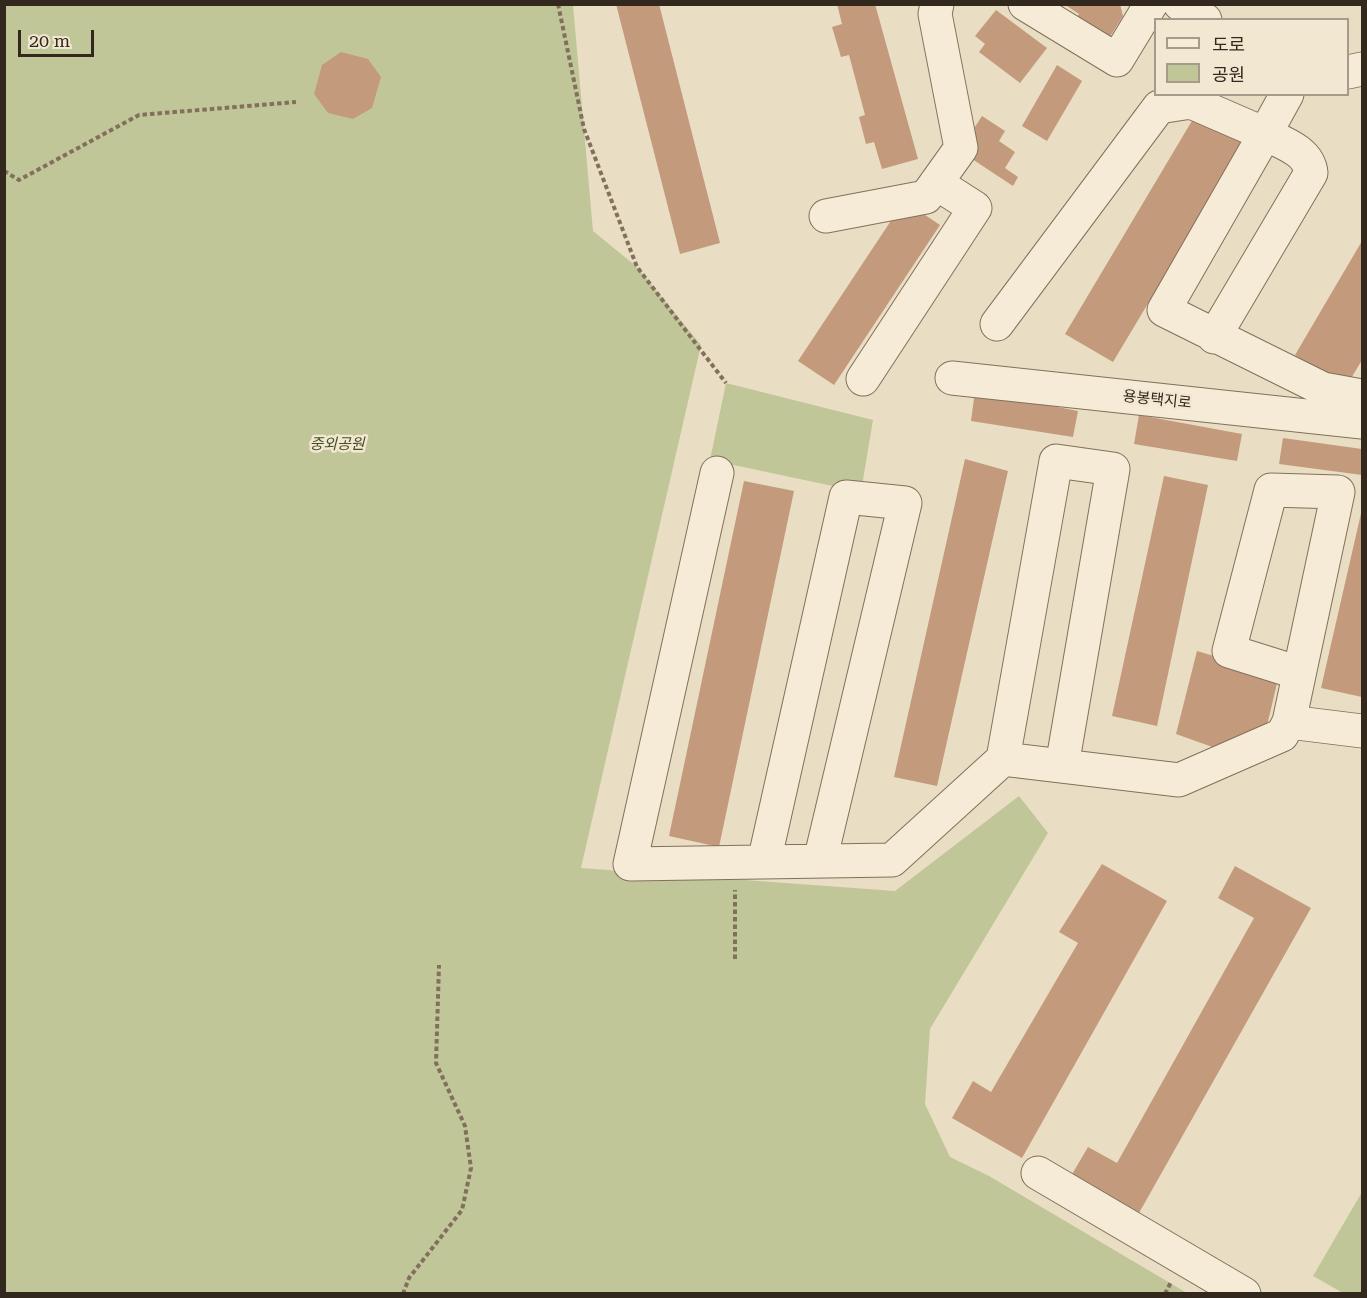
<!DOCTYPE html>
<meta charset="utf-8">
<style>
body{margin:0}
#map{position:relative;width:1367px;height:1298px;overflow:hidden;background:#e9dec3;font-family:"Roboto Serif","Noto Sans KR",serif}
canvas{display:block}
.frame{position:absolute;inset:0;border:6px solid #33281e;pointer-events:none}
.legend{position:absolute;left:1154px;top:18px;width:195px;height:78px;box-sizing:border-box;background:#f2e8d2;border:2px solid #a69b8a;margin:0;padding:8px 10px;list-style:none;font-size:18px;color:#33281e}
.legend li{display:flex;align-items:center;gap:12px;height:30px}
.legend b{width:30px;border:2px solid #a69b8a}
.scale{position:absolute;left:18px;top:30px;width:76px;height:27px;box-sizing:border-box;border:3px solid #33281e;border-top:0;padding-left:8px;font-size:18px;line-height:21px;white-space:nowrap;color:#33281e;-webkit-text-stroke:4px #f2e8d2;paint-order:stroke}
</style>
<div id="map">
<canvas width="1367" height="1298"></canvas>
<div class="frame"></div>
<ul class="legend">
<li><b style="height:8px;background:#f5ebd6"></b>도로</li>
<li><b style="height:16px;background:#c1c698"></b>공원</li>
</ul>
<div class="scale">20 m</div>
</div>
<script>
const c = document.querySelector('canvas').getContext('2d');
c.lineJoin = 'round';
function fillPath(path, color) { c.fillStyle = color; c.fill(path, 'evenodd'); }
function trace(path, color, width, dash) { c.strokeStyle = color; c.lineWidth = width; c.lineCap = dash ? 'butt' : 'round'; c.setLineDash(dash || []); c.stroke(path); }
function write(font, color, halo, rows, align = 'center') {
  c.font = font + ' "Roboto Serif","Noto Sans KR",serif'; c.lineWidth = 5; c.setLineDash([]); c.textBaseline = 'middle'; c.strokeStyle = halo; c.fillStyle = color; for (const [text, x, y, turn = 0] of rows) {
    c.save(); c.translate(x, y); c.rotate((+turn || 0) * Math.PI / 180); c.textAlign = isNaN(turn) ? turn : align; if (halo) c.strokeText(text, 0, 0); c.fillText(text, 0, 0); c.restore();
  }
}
const green = new Path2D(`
 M5,5H573L593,231L637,267L701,345L581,868L895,891L1019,796L1048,833L930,1029L925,1104L950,1157L989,1176L1187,1293L5,1294Z
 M726,383L873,420L861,492L710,460Z
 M1362,1192V1293H1343L1313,1276Z`);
const building = new Path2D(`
 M616,4H659L720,243L680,254Z
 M837,4H875L918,159L882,169L874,142L866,144L859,117L865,115L849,55L841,57L832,27L842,24Z
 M1064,4H1120L1123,16L1106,43L1073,23L1079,14Z
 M996,10L1047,48L1020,83L979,52L985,44L975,36Z
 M341,52L368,59L381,77L372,108L353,119L328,113L314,94L322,65Z
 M1057,65L1082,81L1047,141L1022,126Z
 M1199,109L1247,138L1113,362L1065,334Z
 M982,116L1005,131L999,141L1015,152L1005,168L1018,177L1013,186L969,157L967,139Z
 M904,201L940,225L834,385L798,361Z
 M1362,241V360L1344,390L1295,355Z
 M975,391L1078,411L1073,437L971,421Z
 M1139,415L1242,434L1237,461L1134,444Z
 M1283,438L1362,449V475L1279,464Z
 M965,459L1008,471L937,786L894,777Z
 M1164,476L1208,485L1157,726L1112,716Z
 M744,481L794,491L719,847L669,836Z
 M1362,509V697L1321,688Z
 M1197,651L1279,675L1265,734L1218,749L1176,734Z
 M1102,864L1167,901L1022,1158L952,1118L973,1081L991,1092L1078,943L1059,932Z
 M1235,866L1311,908L1139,1213L1071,1176L1088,1147L1117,1163L1254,918L1218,898Z`);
const path = new Path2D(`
 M558,4L584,129L637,267L726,383
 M4,171L19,180L139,115L296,102
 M735,959V890
 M403,1294L409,1278L462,1210L471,1168L465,1126L436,1063L439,965
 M1165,1294L1171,1282`);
const minor = new Path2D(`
 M1025,4L1117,60L1151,4
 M1180,4L1205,20
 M1348,72L1362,69
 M826,216L926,197L961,148L935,14L937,4
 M997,324L1159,107L1191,102L1265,134L1164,310L1323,389L1362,396
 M1214,337L1311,173C1309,151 1283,143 1265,134L1287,94
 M952,378L1362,422
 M863,379L975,208L936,183
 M717,473L630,864L892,860L1003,759L1179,780L1282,735L1289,722L1362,731
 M1289,722L1338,492L1271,490L1229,651L1299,673
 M1003,759L1056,461L1113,469L1062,766
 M764,862L846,497L905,503L820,861
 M1038,1173L1244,1294`);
const streetNames = [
 ["용봉택지로",1157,400,6]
];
const parkNames = [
 ["중외공원",337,445]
];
fillPath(green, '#c1c698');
fillPath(building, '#c49a7d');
trace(minor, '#82705c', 35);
trace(path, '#82705c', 4, [4.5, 3]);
trace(minor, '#f5ebd6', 33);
write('15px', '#33281e', '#f2e8d2', streetNames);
write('italic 15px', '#444e27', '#f2e8d2', parkNames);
</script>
